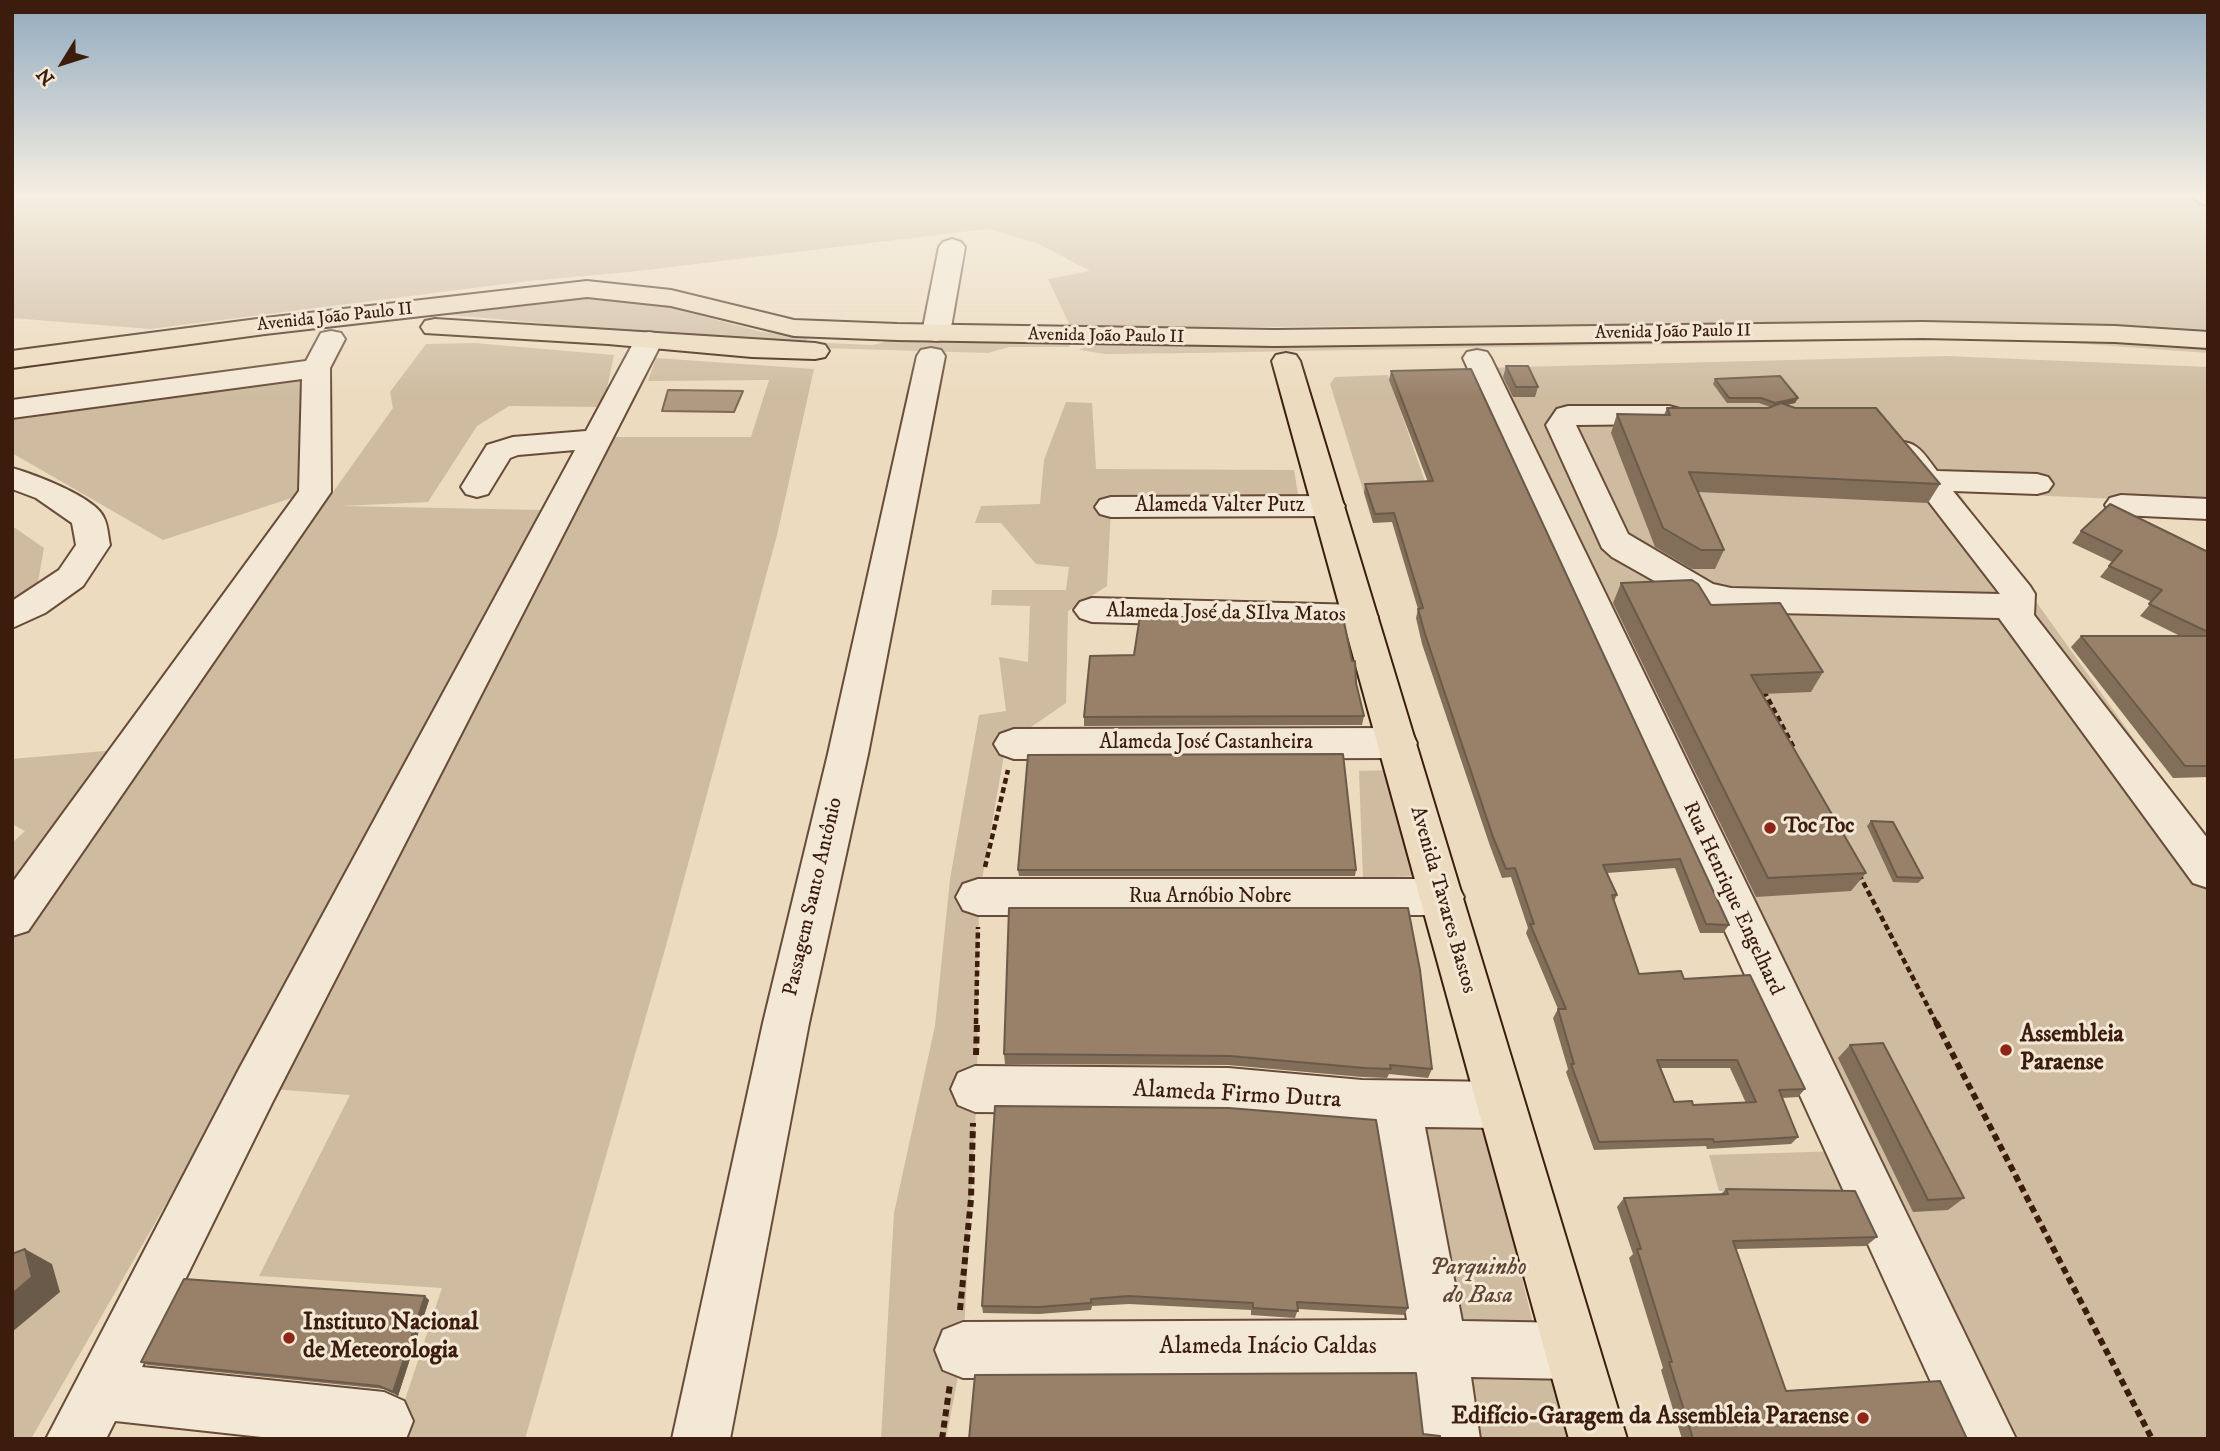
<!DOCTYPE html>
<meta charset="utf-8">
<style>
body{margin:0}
#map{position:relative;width:2220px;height:1451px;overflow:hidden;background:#ecdbbe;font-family:"IM FELL DW Pica",serif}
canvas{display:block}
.frame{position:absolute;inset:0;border:14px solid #3c1d0d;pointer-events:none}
.north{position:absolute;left:28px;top:28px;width:70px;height:70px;-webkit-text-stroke:5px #f3e8d5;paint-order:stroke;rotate:232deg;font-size:19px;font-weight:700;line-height:28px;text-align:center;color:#3c1d0d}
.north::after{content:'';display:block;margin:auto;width:24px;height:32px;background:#3c1d0d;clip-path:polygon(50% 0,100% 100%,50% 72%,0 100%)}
</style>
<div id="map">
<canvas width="2220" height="1451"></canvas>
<div class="frame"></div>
<div class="north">N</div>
</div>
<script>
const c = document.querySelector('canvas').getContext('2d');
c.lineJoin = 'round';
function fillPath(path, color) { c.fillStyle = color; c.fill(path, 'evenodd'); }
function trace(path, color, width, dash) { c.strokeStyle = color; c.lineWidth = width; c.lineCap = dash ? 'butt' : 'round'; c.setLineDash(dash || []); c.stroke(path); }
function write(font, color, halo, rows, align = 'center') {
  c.font = font + ' "IM FELL DW Pica",serif'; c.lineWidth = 6; c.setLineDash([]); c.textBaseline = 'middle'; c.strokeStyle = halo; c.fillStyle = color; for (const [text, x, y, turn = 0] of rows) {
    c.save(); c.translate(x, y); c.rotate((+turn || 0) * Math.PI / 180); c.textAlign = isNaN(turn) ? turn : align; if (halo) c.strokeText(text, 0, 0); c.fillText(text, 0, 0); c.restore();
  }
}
const green = new Path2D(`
 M17,194H2208V334L2069,324L1948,323L1071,328L1048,279L1090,271L1039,244L987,229L630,272L529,281L150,329L12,318V237Z
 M585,295L635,298L762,332L809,336L803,347L441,314Z
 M1963,333L2208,346V353L2043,341L1941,339L1193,353L1106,354L1079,350L1089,345Z
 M900,338L1072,342L1069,347H1009L988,353L822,348L827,343L873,345Z
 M475,343L614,355L603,407L509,406L477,426L428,502L341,506L541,510L225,1101L31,1439H12V843L25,831L12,824V759L151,747L393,408L390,392L426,344Z
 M1946,356L2208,367V503L1958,492L2208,843V1439H1989L1481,368Z
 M656,358L814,369L777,535L664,953L525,1439H397L398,1421L442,1288L259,1276L350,1095L259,1088L596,437H751L769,380L648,381Z
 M309,372L307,493L163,540L12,453V413Z
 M1388,375L1429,493H1364L1330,384L1335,377Z
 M1066,402L1092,403L1096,469L1294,470L1300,506L1111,508L1107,586L1068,611L1066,703L1006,744L979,897L977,1088L963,1350L946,1439H881L894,1213L935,1026L950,879L979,715L1006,711L999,657L1028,662L1030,606L991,605L992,590H1066L1069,567L1036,564L1001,523H975L981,506L1040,504L1044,460Z
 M12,526L44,548L38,582L12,603Z
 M1390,770L1416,876L1363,878L1359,771Z
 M1409,1114L1483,1121L1535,1331L1441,1329Z
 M1843,1151L1859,1192L1719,1191L1709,1155Z
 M1448,1369L1557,1370L1574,1439H1459Z`);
const water = new Path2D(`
 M668,390L743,391L734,412L662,411Z`);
const pathFar1 = new Path2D(`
 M1764,691L1794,748
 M985,867L1008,770
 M1859,874L1937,1024
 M976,1024L978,927`);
const path = new Path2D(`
 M1936,1022L2152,1439
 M976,1055L977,1022
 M960,1310L971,1199L973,1123
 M942,1439L950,1384`);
const minor = new Path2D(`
 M2191,194H2208V205L2200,203Z
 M952,239L961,242L965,247L950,333L946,339L936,341L926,339L922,333L939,247L943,242Z
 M331,331L341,333L345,339L330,368L331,492L28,931L12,936V883L299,491L302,379L12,418V400L306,361L321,333Z
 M649,332L659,334L663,340L272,1103L142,1367L384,1392L404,1401L413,1421L406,1439H280L115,1421L106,1439H46L238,1071L575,450L518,455L510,458L488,494L477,497L466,494L461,487L487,445L513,437L586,431L635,340L639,334Z
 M931,348L941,350L945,356L868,754L809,1023L730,1439H672L763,1023L828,754L917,356L921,350Z
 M1477,350L1487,352L1491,358L2016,1439H1957L1463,358L1467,352Z
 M1568,406H1669L1680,409L1684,415L1680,421L1669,424L1576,425L1628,534L1713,584L1731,588L2000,594L1889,450L1893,443C1916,438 1924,454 1937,471L2037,474L2048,477L2053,484L2048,491L2037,494L1953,491L2030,586L2035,594L2034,615L2208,839V888L2193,883L1999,618L1731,612L1690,601L1612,557L1602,548L1546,425L1557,409Z
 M12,468C33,474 96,497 104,518C108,526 108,536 110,545L83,586L45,613L12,628V601L59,570L76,545L72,523L36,498L12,489Z
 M2121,495L2208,499V519L2121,515L2110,512L2105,505L2110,498Z
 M1329,496L1340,499L1345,506L1340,513L1329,516L1111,517L1100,514L1095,507L1100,500L1111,497Z
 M1092,598L1360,605L1373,608L1378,617L1373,626L1360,629L1092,622L1080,618L1074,610L1080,602Z
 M1398,728L1412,733L1417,743L1412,753L1398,758L1014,759L1000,754L994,744L1000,734L1014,729Z
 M978,879H1442L1457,884L1464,897L1457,910L1442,915H978L963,910L956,897L963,884Z
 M975,1066L1228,1068L1362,1080L1500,1082L1517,1089L1525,1105L1517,1121L1500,1128L1425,1127L1462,1321L1572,1323L1592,1331L1600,1351L1592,1371L1572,1379L1471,1377L1480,1439H1422L1414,1376L963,1378L943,1370L935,1350L943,1330L963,1322L1407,1320L1375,1126L1228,1114L975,1112L958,1105L951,1089L958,1073Z`);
const major = new Path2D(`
 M587,281L671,290L794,320L897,324L1275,330L1923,322L2115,326L2208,332V348L2115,342L1923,338L1275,346L897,340L794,336L671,306L587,297L265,334L12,368V351L265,318Z
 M435,319L815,343L825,345L829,351L825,357L815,359L752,357L608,344L425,333L421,327L425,321Z
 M1286,353L1296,355L1300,361L1627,1439H1569L1272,361L1276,355Z`);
const wall = new Path2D(`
 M1506,366L1538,387L1535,397H1513L1503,377Z
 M1391,371L1729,925L1723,933H1700L1675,868L1607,873L1617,895L1614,901L1639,974L1684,979L1805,1089L1798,1097L1782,1098L1798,1137L1791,1144L1707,1149L1706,1146L1594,1150L1566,1072L1568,1069L1553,1018L1558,1009L1526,933L1528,928L1511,877L1502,878L1490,846L1422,644L1416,618L1418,609L1392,522L1373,523L1364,493L1365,484L1428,482L1389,380ZM1661,1068H1730L1746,1103L1693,1105L1674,1102Z
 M1715,379L1798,398L1795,403L1787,405L1940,484L1928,503L1698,492L1724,550L1715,569H1692L1655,547L1611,433L1617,414L1664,415L1667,408L1770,407L1759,403H1727L1713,384Z
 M2081,531L2208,552V777L2173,778L2071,647L2081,636H2180L2140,616L2152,602L2100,577L2112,562L2072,543Z
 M1621,583L1711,605L1823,672L1811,692L1762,694L1866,873L1851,891L1756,897L1613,603Z
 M1356,683L1364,716L1362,725L1084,726V717Z
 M1871,821L1923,878L1918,883L1893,882L1867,826Z
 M1018,870H1356L1355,876H1019Z
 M1009,908L1432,1069L1428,1078L1389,1074L1387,1078L1362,1077L1228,1065L1005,1064L1004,1054Z
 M1850,1045L1964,1198L1948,1210L1913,1212L1838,1058Z
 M995,1106L1408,1308L1404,1315L1298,1309L1295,1318L1251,1315V1310L1129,1304L1092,1306L1091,1310L1039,1314L983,1313L982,1306Z
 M1726,1189L1877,1237L1866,1246L1736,1249L1786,1391L1967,1439H1682L1661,1370L1663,1368L1629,1258L1633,1254L1617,1207L1624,1198L1721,1194Z
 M429,1300L398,1396L384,1389L148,1365L141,1362Z`);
const shadedWall = new Path2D(`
 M1798,398L1795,403L1772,408L1775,403Z
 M25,1249L52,1264L60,1292L12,1332V1294Z
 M425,1296L429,1300L398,1396L393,1392Z`);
const building = new Path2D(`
 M1506,366H1528L1538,387H1516Z
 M1471,369L1729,925L1706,924L1680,859L1603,865L1617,895H1612L1639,974L1681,971L1684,979L1750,975L1805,1089L1779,1090L1798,1137L1714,1142L1713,1139L1599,1142L1571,1064H1574L1558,1009H1566L1530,924H1534L1515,868L1506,869L1493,837L1425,634L1418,609L1423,608L1394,513L1375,514L1365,484L1433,481L1391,371ZM1657,1060H1737L1756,1102L1693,1105L1692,1101L1674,1102Z
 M1780,376L1798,398L1775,403L1761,398H1729L1715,379Z
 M1781,403L1795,408H1876L1940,484L1689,472L1724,550H1701L1663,528L1617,414L1670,415L1667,408H1768Z
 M2110,504L2208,552V632L2149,604L2162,590L2109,566L2122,551L2081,531Z
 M1692,580L1698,584L1711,605L1780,603L1823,672L1751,675L1866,873L1768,878L1621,583Z
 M1140,616L1344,622L1352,661H1355L1356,683L1364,716L1084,717L1090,656L1134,655Z
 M2081,636H2208V766H2185Z
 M1343,754L1356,870H1018L1028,755Z
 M1871,821L1893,822L1923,878L1897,877Z
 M1009,908H1408L1420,970L1432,1069L1390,1065L1391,1069L1365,1068L1230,1056L1004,1054Z
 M1883,1043L1964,1198L1928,1200L1850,1045Z
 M995,1106L1229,1108L1376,1120L1408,1308L1297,1302L1298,1311L1253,1308V1303L1129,1296L1091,1299V1303L1038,1307L982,1306Z
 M1726,1189L1855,1191L1877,1237L1733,1241L1786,1391L1940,1381L1967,1439H1693L1669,1362H1672L1637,1249H1641L1624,1198L1728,1194Z
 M25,1249L32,1277L12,1294V1254Z
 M184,1279L425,1296L393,1392L379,1386L141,1362Z
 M1416,1373L1423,1434L1440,1436V1439H969L975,1375Z`);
const markers = [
 [1770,828,7,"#8f2418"],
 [2006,1050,7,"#8f2418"],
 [289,1338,7,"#8f2418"],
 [1863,1418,7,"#8f2418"]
];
const farStreetnames = [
 ["Avenida João Paulo II",335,318,-6],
 ["Avenida João Paulo II",1673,333,-1],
 ["Avenida João Paulo II",1106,337,1]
];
const streetNames = [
 ["Alameda Valter Putz",1220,507],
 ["Alameda José da SIlva Matos",1226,614,1],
 ["Alameda José Castanheira",1206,744],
 ["Passagem Santo Antônio",814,897,-77],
 ["Rua Arnóbio Nobre",1210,898],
 ["Rua Henrique Engelhard",1732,899,65],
 ["Avenida Tavares Bastos",1442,900,74]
];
const poiNames = [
 ["Toc Toc",1784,828]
];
const nearPoinames = [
 ["Assembleia",2020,1036],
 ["Paraense",2020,1064],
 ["Instituto Nacional",303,1324],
 ["de Meteorologia",303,1352],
 ["Edifício-Garagem da Assembleia Paraense",1849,1418,"right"]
];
const nearStreetnames = [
 ["Alameda Firmo Dutra",1237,1096,3],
 ["Alameda Inácio Caldas",1268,1348]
];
const nearParknames = [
 ["Parquinho",1478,1269],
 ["do Basa",1478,1297]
];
fillPath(green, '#cebba0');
fillPath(water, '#b09a82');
trace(water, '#826853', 2);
trace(minor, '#684c39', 4);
trace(major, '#3c1d0d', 4);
trace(pathFar1, '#3c1d0d', 4.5, [6, 3.5]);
trace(path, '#3c1d0d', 6, [7, 4.5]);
fillPath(minor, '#f3e8d5');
fillPath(major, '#ecdbbe');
fillPath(wall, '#836e5a');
fillPath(shadedWall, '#6a5a4a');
fillPath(building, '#988069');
trace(building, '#6a5a4a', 2);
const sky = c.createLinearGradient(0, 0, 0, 398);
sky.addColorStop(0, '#91aabf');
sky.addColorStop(0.49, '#f6efe2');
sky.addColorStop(1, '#f6efe200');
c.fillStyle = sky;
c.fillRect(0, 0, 2220, 398);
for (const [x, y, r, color] of markers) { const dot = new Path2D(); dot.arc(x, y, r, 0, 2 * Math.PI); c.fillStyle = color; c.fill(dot); trace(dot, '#f3e8d5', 2.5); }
write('18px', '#3c1d0d', '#f3e8d5', farStreetnames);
write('21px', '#3c1d0d', '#f3e8d5', streetNames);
write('bold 21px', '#3c1d0d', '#f3e8d5', poiNames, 'left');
write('bold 24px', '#3c1d0d', '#f3e8d5', nearPoinames, 'left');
write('24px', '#3c1d0d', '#f3e8d5', nearStreetnames);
write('italic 24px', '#604432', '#f3e8d5', nearParknames);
</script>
